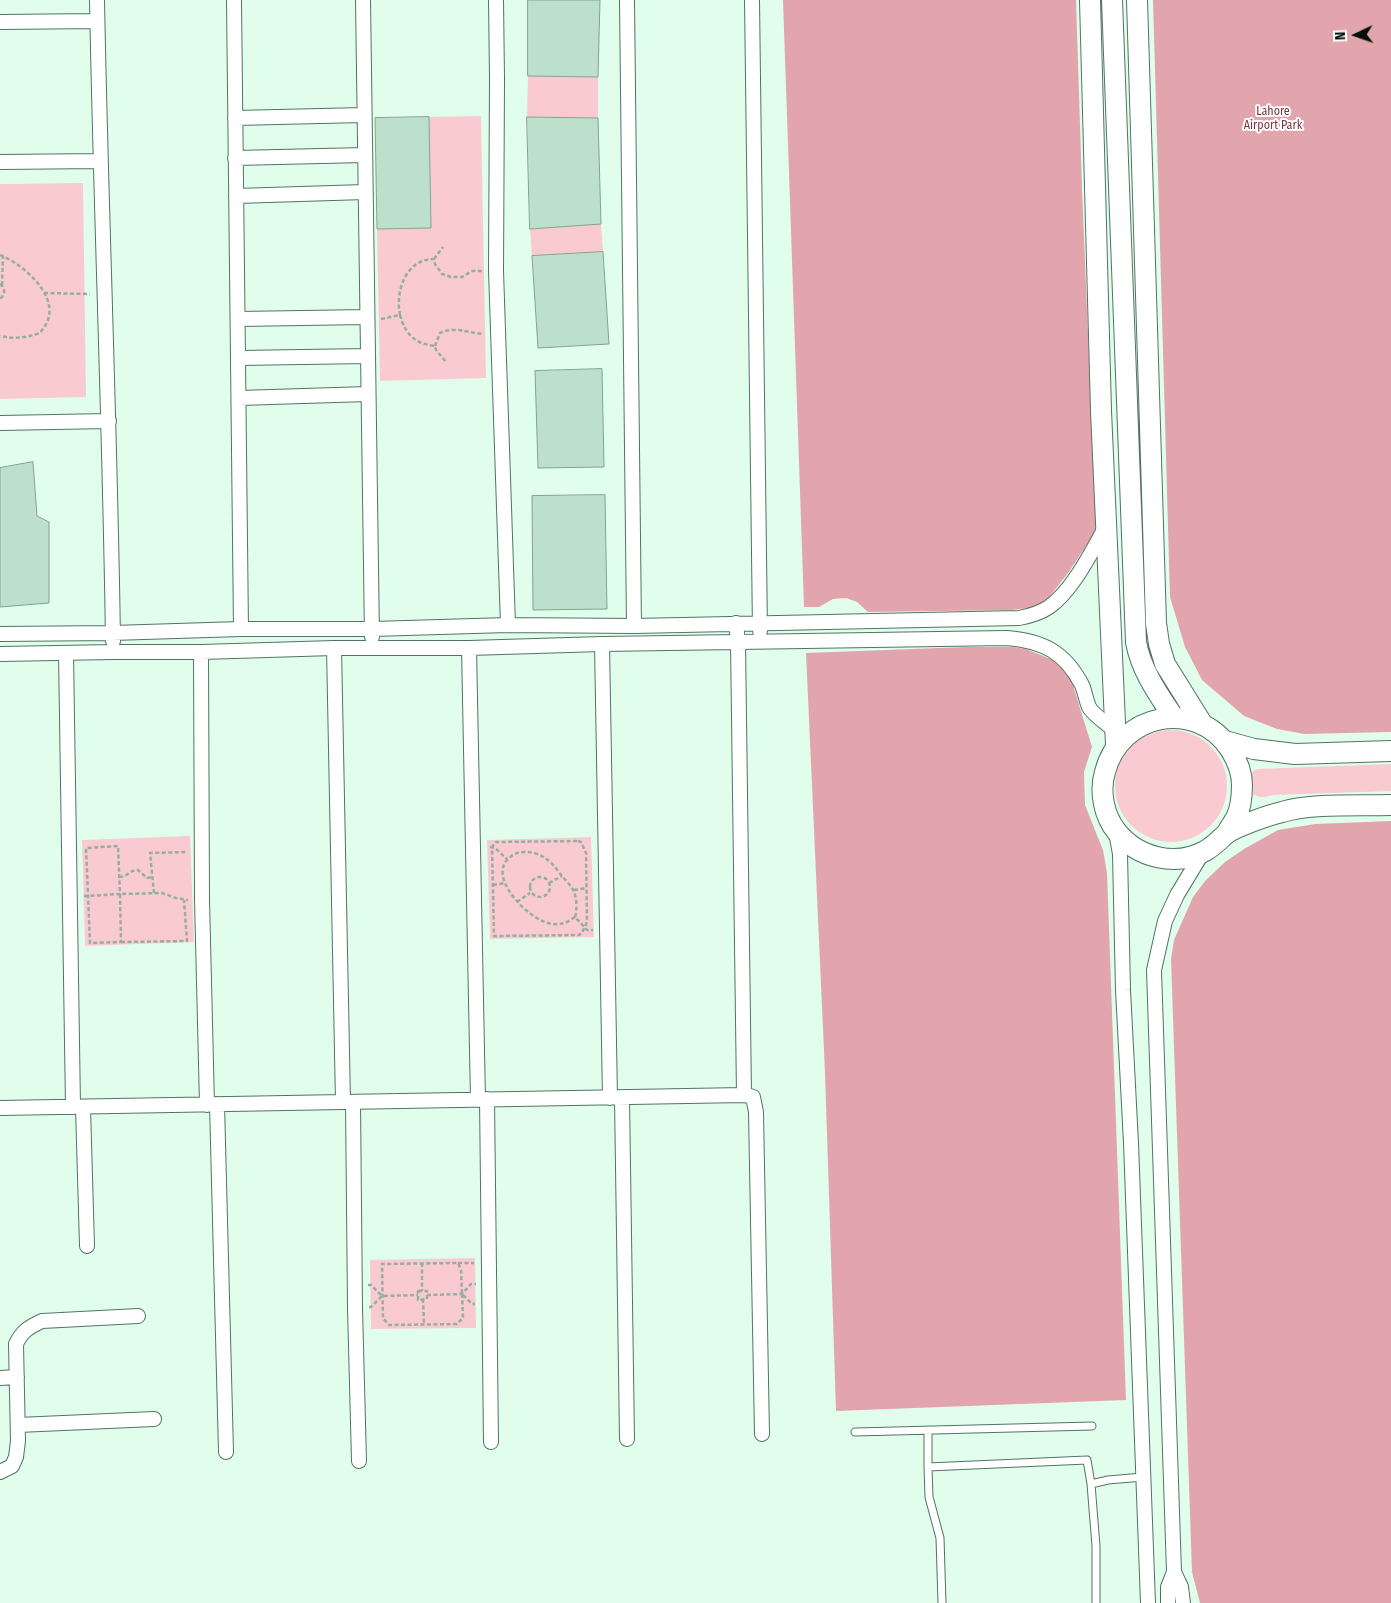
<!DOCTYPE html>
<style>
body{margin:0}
#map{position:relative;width:1391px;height:1603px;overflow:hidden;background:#e1feed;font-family:"Fira Sans Condensed",sans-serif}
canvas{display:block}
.north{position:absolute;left:1331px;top:10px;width:50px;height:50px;-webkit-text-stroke:4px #fff;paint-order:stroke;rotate:267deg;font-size:14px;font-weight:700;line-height:20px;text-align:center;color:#040f09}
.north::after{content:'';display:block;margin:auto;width:18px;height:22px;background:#040f09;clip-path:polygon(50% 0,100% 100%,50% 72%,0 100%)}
</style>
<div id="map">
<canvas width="1391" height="1603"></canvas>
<div class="north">N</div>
</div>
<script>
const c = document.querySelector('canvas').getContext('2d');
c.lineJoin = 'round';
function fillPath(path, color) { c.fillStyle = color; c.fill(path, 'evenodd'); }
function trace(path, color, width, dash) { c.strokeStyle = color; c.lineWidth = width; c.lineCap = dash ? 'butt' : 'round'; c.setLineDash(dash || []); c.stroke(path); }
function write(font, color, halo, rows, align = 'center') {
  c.font = font + ' "Fira Sans Condensed",sans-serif'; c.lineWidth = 4; c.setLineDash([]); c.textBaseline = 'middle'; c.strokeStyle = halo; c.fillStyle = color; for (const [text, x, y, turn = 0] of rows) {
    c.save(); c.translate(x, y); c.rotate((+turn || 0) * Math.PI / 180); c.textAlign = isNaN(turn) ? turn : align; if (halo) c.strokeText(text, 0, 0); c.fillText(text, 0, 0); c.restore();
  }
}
const green = new Path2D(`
 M528,76L598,77V118L527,117Z
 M481,116L486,378L380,381L377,229L431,228L429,117Z
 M83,183L86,397L0,399V184Z
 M601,224L603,252L532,256L530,229Z
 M1115 786a56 56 0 1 1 112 0a56 56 0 1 1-112 0Z
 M1391,764V791L1274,795C1266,797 1260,799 1253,794L1251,776L1253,771L1257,769Z
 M190,836L194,942L85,946L82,840Z
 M591,837L594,937L490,939L487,840Z
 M475,1258L476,1328L371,1329L370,1260Z`);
const forest = new Path2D(`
 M783,0H1076L1082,188L1096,531L1068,573L1050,596L1036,607L1011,610L868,612L857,602L846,598L833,599L819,607H804Z
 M1153,0H1391V732L1304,734L1277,729L1244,716L1202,680L1185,647L1170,597Z
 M966,647H1013L1026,649L1053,660L1064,670L1072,682L1092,747L1084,772L1085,805L1103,850L1107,873L1126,1400L836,1411L825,1073L806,653Z
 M1391,821V1603H1200L1192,1572L1173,1018L1171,959L1174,940L1193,897L1205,881L1225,862L1244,849L1278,830L1315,824Z`);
const building = new Path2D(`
 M528,0H600L598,77L528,76Z
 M429,117L431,228L377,229L375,118Z
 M527,117L598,118L601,224L530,229Z
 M603,252L609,344L538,348L532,256Z
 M602,369L604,467L538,468L535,371Z
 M33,462L37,516L49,522V603L0,607V468Z
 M605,495L607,609L533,610L532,496Z`);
const path = new Path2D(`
 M0,255C21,263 54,291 49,316C48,322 44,328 40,333C24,338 16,339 0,336
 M434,259L443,247
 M0,284C6,288 5,295 0,299
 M2,285L3,256
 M44,293L90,294
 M400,315C405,334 415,344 435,346L436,350L446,362
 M381,319L400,315C395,291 406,259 434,259L435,264L442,274L451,277H462L472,271H482
 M435,346L440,333C456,326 468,333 484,334
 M578,841L581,842L586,853L587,922L582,933L579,935L494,936L492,847L496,842Z
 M490,847L495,848L507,859
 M530 887a10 10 0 1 1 20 0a10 10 0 1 1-20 0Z
 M119,877C128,877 129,870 138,870L147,878L152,877
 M549,883L562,876
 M493,885L505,883
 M574,890L587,888
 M154,893L150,853L186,852
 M84,896H87L120,894L118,846L86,848L90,943L121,942L120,894L162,893L176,898L188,900
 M517,902L530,893
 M575,917C568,922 562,925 553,924C532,923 487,879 508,859C519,847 539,852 549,861C554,865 558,871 562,876C567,882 573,887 575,895C577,902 577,910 575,917L587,930H593
 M121,942L187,941L184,900
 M422,1263V1291
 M458,1263H474
 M368,1285H371L382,1296
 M418,1291H427V1299L418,1300Z
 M462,1294L463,1318L457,1324L389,1325L383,1318L382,1264L458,1263L461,1270L462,1294L472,1304H475
 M427,1295L462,1294L471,1284H476
 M423,1299L424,1325
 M369,1307H371L382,1296L418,1295`);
const lane = new Path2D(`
 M928,1430V1467
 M855,1432L1092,1426
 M1091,1484L1108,1480L1143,1477
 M942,1603L940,1538L929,1497L928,1467L1087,1460L1091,1484L1096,1546V1603`);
const street = new Path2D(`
 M97,0C101,214 110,427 113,641
 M234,0L241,629
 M363,0L372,637
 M496,0L497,79L496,271L508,625
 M627,0L634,626
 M752,0L760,631
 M0,22L97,21
 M235,118L364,115
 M235,158L365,155
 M0,162L100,161
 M236,196L365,192
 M238,319L367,317
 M238,358L368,356
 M239,398L368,394
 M0,423L109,421
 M0,634L112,633L241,629H372L508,625L634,626L1019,618C1030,616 1040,613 1049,607C1072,591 1091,553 1105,528
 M602,644L610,1098
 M334,648L343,1102
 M469,648L478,1100
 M201,652L202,899L207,1105
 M66,653L73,1107
 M0,654L113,652H201L334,648H469L602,644L1007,638C1043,641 1065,652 1082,685C1085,692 1086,700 1089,707C1093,715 1109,725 1115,731
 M1116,832L1120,854L1123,990L1131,1143L1148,1603
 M744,1095L750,1096L753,1097L756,1112L762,1434
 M622,1098L627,1439
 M487,1099L491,1442
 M353,1102L355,1308L359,1461
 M217,1104L226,1452
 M83,1107L87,1246
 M0,1108L744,1095L738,642L736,623
 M0,1378L17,1377
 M18,1425L154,1419
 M0,1472L12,1466L16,1457L18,1441L16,1344C22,1331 29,1327 42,1321L138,1316
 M1174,1572L1181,1587L1183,1603
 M1168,1603V1587L1174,1572L1154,970L1165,921L1177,895L1203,852`);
const secondary = new Path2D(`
 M1090,0L1101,411L1116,745
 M1112,0L1136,642C1141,670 1158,694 1174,718
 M1137,0L1156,623L1159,644L1165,664L1203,725
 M1225,741L1254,749L1295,754L1391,751
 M1226,834C1230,828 1233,823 1236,818C1241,808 1242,796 1242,785C1242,772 1237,760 1230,749C1196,698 1120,713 1105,772C1099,792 1104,816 1117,832C1138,858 1176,867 1205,851C1214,846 1219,840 1226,834C1235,827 1269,815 1282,812C1314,803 1357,806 1391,805`);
const parkNames = [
 ["Lahore",1273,112],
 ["Airport Park",1273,126]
];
fillPath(green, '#f9cbd1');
fillPath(forest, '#e2a5ad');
fillPath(building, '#bce0cc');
trace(building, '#81a390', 1);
trace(lane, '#537362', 9);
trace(street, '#537362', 16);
trace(secondary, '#537362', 22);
trace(path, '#96ada0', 2.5, [4, 2.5]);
trace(lane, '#fff', 7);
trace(street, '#fff', 14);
trace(secondary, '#fff', 20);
write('12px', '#7f3543', '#fff', parkNames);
</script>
